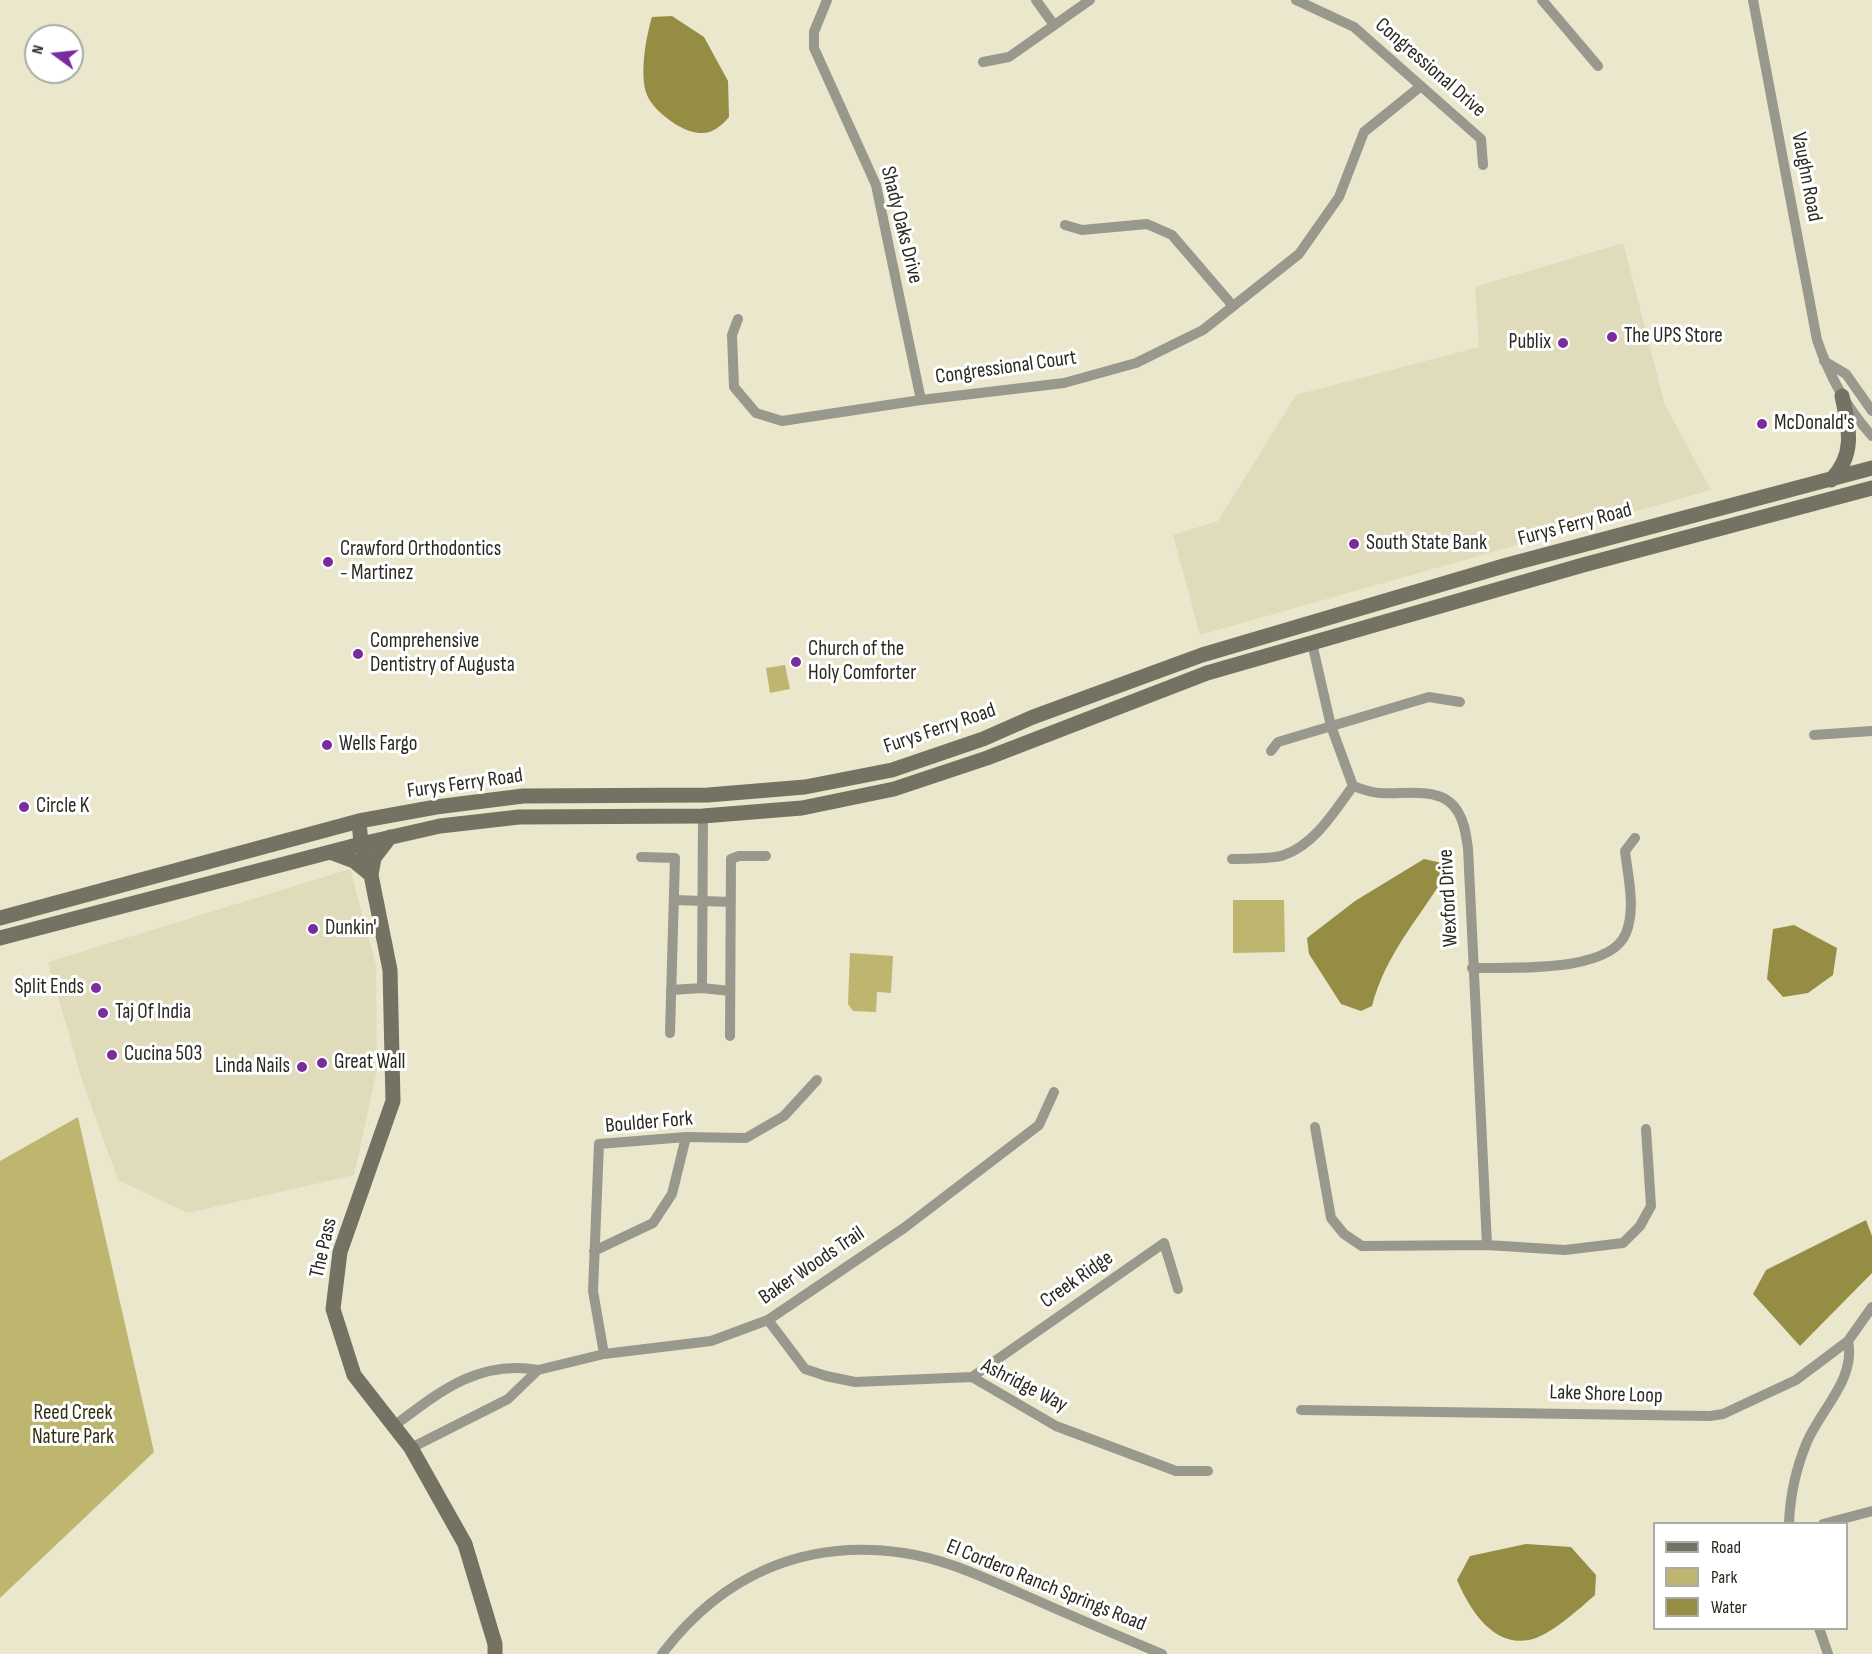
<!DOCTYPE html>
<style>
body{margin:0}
#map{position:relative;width:1872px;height:1654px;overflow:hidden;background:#eae7cd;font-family:"Sofia Sans Condensed",sans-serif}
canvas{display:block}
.legend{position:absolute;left:1653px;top:1522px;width:195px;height:108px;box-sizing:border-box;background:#fff;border:2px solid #aaaaa6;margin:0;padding:8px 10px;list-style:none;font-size:18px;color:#2b2a21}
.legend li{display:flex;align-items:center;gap:12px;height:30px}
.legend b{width:30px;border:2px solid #aaaaa6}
.north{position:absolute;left:24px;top:24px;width:60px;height:60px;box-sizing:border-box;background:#fff;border:2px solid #aaaaa6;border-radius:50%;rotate:285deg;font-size:16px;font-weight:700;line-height:24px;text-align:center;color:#2b2a21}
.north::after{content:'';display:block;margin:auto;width:21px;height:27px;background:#7a2c9e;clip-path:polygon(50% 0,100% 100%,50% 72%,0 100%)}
</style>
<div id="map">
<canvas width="1872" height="1654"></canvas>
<ul class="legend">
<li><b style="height:8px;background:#747363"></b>Road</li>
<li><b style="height:16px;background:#beb66e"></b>Park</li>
<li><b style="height:16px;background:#958d43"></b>Water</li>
</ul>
<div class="north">N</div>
</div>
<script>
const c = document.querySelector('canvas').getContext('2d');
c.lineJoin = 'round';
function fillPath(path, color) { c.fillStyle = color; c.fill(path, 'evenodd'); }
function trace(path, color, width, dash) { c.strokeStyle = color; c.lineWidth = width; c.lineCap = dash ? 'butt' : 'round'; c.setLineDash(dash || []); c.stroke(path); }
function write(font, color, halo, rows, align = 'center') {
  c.font = font + ' "Sofia Sans Condensed",sans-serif'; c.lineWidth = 6; c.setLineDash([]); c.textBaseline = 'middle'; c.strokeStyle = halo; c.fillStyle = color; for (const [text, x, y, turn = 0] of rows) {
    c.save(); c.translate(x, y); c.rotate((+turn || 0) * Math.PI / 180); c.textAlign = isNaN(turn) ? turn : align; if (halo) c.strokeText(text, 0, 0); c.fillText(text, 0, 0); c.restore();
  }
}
const built = new Path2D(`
 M1623,243L1665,405L1711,490L1200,635L1173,535L1218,521L1296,395L1479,347L1475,287Z
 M350,869L376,965L377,1070L354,1175L188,1213L118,1180L83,1083L48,962Z`);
const green = new Path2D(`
 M785,665L790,689L770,693L766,668Z
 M1233,900H1284L1285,952L1233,953Z
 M850,953L893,956L891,993L877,992L876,1012L853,1011L848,1004Z
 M78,1117L154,1452L0,1598V1161Z`);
const water = new Path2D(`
 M672,16L704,37L728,81L729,117C722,125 714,133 702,133C684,134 654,112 647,95C639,76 646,36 652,17Z
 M1424,859L1442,863L1446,874C1419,919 1386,953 1372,1006L1361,1011L1341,1004L1309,954L1307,938L1355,901Z
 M1794,925L1837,948L1833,975L1808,993L1783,997L1767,979L1773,929Z
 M1866,1220L1872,1236V1273L1800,1346L1753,1294L1766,1270Z
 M1526,1544L1571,1547L1596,1575L1595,1595C1579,1609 1550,1636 1529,1640C1492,1647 1469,1608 1457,1580L1470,1556Z`);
const street = new Path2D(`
 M827,0L814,32V48L876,185L921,400
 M1036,0L1054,25
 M1296,0L1354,27L1481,139L1483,165
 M1542,0L1598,66
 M1753,0L1817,340C1830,377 1846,407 1872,436
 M983,62L1009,57L1090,0
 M1065,225L1082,230L1147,224L1172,235L1233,306
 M738,319L732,335L734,387L756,413L782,421L921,400L1064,383L1136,363L1203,330L1299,254L1339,197L1364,132L1421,86
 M1824,361L1846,374L1872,411
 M1312,643L1331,726L1353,786C1362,789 1371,793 1380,793C1406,795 1443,785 1458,812C1465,823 1466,836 1468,848L1487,1245
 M1814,735L1872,731
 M1271,751L1278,742L1429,697L1460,702
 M641,857L675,858L670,1033
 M1232,859C1248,858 1269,860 1284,855C1315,844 1334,812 1353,786
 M674,900L731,902
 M1472,968C1509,967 1610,974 1626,933C1636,908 1628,877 1625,851L1635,838
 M702,988L703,816
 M671,990L702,988L730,991
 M730,1036L731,859L739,856H766
 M1315,1127L1331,1218L1344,1234L1362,1246L1487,1245L1565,1250L1623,1243L1640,1226L1651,1206L1646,1129
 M594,1251L653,1223L672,1194L686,1137
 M768,1320L805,1369L826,1376L855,1382L972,1377L1056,1426L1176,1471H1208
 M604,1354L593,1291L599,1144L686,1137L746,1138L784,1116L817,1080
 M972,1377L1164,1243L1178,1289
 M1301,1410L1710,1416L1723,1414L1796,1380L1848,1341L1872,1307
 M394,1426C439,1392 479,1359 538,1370
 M411,1448L508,1399L538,1370L604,1354L711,1341L768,1320L904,1228L1039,1125L1054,1092
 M1789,1524C1790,1495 1796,1468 1807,1442C1821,1409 1856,1379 1848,1341
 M1823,1524L1872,1511
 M1819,1628L1828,1654
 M662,1654C722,1575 805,1538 904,1553C945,1559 982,1577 1020,1593C1067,1614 1114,1634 1162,1654`);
const secondary = new Path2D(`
 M1831,480C1856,454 1849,428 1842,396
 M359,821L361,844L371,875L390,970L393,1101L340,1252L333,1309L354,1375L411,1448L465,1544L495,1644V1654
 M330,852L354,861L371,875L374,858L390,837
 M0,918L359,821L436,807L523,796L708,795L805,787L892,770L983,739L1033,717L1202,655L1507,565L1872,468
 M0,938L361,844L440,826L519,817L703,816L802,808L894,789L987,758L1207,673L1583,565L1872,488`);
const markers = [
 [1612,337,6,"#7a2c9e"],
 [1563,343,6,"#7a2c9e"],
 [1762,424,6,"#7a2c9e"],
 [1354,544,6,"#7a2c9e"],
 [328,562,6,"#7a2c9e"],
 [358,654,6,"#7a2c9e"],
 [796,662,6,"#7a2c9e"],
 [327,745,6,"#7a2c9e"],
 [24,807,6,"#7a2c9e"],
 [313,929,6,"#7a2c9e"],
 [96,988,6,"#7a2c9e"],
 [103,1013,6,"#7a2c9e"],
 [112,1055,6,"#7a2c9e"],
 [322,1063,6,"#7a2c9e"],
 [302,1067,6,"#7a2c9e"]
];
const streetNames = [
 ["Congressional Drive",1430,68,41],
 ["Vaughn Road",1806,177,79],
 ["Shady Oaks Drive",901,225,76],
 ["Congressional Court",1006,368,-8],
 ["Furys Ferry Road",1575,525,-15],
 ["Furys Ferry Road",940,729,-19],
 ["Furys Ferry Road",465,784,-8],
 ["Wexford Drive",1449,898,-93],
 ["Boulder Fork",649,1123,-5],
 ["The Pass",324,1248,-77],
 ["Baker Woods Trail",812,1266,-34],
 ["Creek Ridge",1077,1280,-35],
 ["Ashridge Way",1024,1386,27],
 ["Lake Shore Loop",1606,1395,2],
 ["El Cordero Ranch Springs Road",1046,1586,22]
];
const poiNames = [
 ["The UPS Store",1624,337],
 ["Publix",1551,343,"right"],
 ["McDonald's",1774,424],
 ["South State Bank",1366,544],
 ["Crawford Orthodontics",340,550],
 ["- Martinez",340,574],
 ["Comprehensive",370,642],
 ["Dentistry of Augusta",370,666],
 ["Church of the",808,650],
 ["Holy Comforter",808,674],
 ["Wells Fargo",339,745],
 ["Circle K",36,807],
 ["Dunkin'",325,929],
 ["Split Ends",84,988,"right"],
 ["Taj Of India",115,1013],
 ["Cucina 503",124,1055],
 ["Great Wall",334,1063],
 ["Linda Nails",290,1067,"right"]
];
const parkNames = [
 ["Reed Creek",73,1414],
 ["Nature Park",73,1438]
];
fillPath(built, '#dfdbbb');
fillPath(green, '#beb66e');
fillPath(water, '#958d43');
trace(street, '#99988d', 10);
trace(secondary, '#747363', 15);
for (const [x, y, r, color] of markers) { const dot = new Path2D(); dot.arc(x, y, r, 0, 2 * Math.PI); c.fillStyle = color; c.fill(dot); trace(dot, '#fff', 2); }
write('21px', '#2b2a21', '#fff', streetNames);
write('21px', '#2b2a21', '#fff', poiNames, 'left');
write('21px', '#34300f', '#fff', parkNames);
</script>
